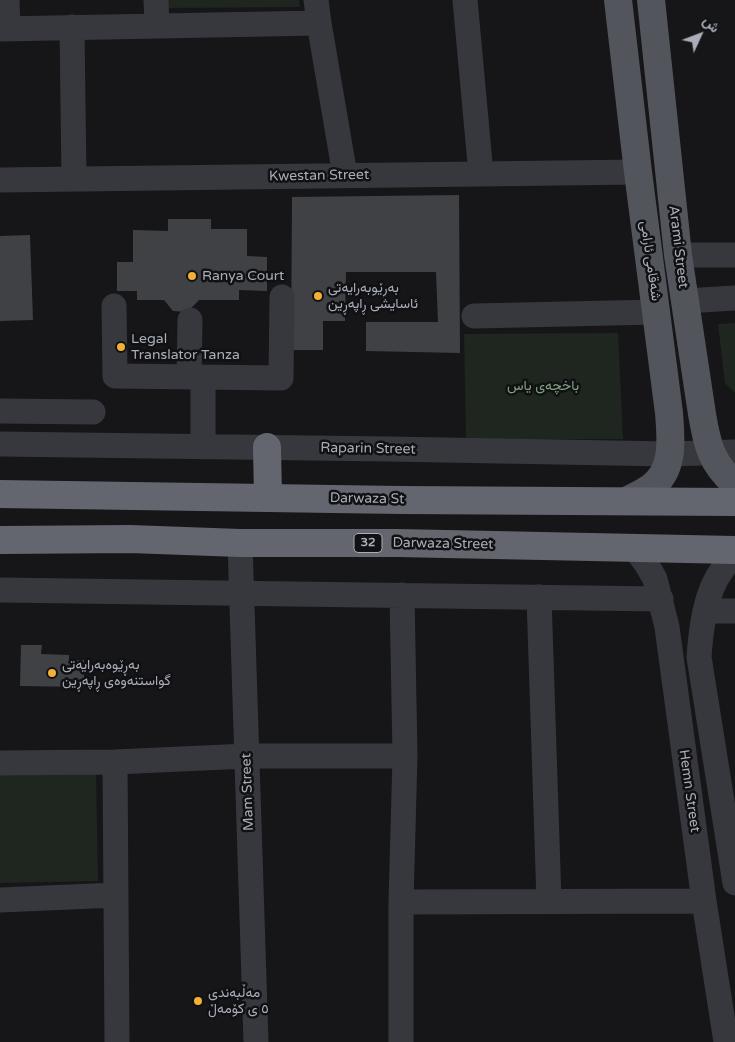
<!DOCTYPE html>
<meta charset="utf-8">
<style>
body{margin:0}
#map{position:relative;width:735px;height:1042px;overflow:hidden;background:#161618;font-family:"Varela Round",Vazirmatn,sans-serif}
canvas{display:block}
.north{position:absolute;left:675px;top:10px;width:50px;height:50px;-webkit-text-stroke:4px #111113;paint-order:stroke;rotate:47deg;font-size:14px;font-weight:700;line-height:20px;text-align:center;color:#a8adb8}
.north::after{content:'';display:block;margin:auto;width:18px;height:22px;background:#a8adb8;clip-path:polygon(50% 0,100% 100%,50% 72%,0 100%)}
</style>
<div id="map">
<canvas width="735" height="1042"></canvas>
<div class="north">ش</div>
</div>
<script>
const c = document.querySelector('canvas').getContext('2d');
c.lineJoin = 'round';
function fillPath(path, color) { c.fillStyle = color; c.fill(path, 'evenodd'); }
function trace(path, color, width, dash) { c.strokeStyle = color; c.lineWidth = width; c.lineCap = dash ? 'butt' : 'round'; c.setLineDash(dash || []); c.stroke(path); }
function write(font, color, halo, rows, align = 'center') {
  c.font = font + ' "Varela Round",Vazirmatn,sans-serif'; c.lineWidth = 5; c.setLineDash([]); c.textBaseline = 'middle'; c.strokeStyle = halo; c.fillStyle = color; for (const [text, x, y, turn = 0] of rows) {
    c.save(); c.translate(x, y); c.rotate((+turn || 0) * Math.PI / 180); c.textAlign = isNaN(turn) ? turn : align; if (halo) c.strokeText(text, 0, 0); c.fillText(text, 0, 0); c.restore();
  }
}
const green = new Path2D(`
 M165,0H299L300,7L165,8Z
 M735,323V393L725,383L718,324Z
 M618,333L623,439H466L464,334Z
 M96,774L98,881L0,883V775Z`);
const building = new Path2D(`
 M459,195L460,353L366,351V322H438L436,272H346L345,321H323V350H291L292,197Z
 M168,219H211V229H247V256L267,257V291L239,290V300H199L187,312L173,311L164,300H137V291H117V262H133V230L168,231Z
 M30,235L33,320L0,321V236Z
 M21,645H42L41,654L69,655V660H84V687L20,686Z`);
const minor = new Path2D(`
 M7,0L8,29
 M156,0L157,26
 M316,0L319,23L345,175
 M465,0L481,174
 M72,27L74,179
 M0,29L319,23
 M0,180L638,172
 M678,255H735
 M685,301L735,298
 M114,306L115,376L281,378L282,297
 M474,316L657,312
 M189,377L190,320
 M0,411L93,412
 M0,444L388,449L670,454L735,452
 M203,447V377
 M240,543L256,1042
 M634,547L647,565L655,579L667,627L704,901L726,1042
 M735,555C731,560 725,565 722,570C705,593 701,629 699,657L735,883
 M0,590L661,599
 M539,597L549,901
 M705,611H735
 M115,762L117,1042
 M0,763L115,762L247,756H405
 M0,900L116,895
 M401,902L704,901
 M401,1042V902L405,756L402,595`);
const major = new Path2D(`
 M618,0L638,172L669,413C671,439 675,471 650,488C643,493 634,497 626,501
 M651,0L678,255L702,414C707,444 711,463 735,484`);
const highway = new Path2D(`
 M267,447L268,497
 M0,494L400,500L735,502
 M0,540L130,539L240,543H398L735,550`);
const markers = [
 [192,276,5,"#f2b134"],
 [318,296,5,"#f2b134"],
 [121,347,5,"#f2b134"],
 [52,673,5,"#f2b134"],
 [198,1001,5,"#f2b134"]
];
const shields = [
 [368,543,28]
];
const shieldNames = [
 ["32",368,543]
];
const streetNames = [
 ["Kwestan Street",319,176,-1],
 ["Arami Street",678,247,83],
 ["شەقامی ئارامی",650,261,82],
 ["Raparin Street",368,449,1],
 ["Darwaza St",367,499,1],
 ["Darwaza Street",443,544,1],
 ["Hemn Street",689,791,82],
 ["Mam Street",248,792,-92]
];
const poiNames = [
 ["Ranya Court",202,276],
 ["بەڕێوبەرایەتی",328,288],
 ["ئاسایشی ڕاپەڕین",328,304],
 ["Legal",131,339],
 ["Translator Tanza",131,355],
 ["بەڕێوەبەرایەتی",62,665],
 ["گواستنەوەی ڕاپەڕین",62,681],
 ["مەڵبەندی",208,993],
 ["٥ ی کۆمەڵ",208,1009]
];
const parkNames = [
 ["باخچەی یاس",543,386]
];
fillPath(green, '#1e261f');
fillPath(building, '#404145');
trace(minor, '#37383d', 25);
trace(major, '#53555c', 28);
trace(highway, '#63666e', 28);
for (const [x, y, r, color] of markers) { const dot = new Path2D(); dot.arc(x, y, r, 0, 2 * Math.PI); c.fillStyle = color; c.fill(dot); trace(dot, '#111113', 2); }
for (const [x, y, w] of shields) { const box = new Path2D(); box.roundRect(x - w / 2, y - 9.5, w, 19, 4); c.fillStyle = '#111113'; c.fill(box); trace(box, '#a8adb8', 1); }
write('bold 12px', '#a8adb8', null, shieldNames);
write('14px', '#a8adb8', '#111113', streetNames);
write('14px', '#a8adb8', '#111113', poiNames, 'left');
write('14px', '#7fa381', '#111113', parkNames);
</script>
